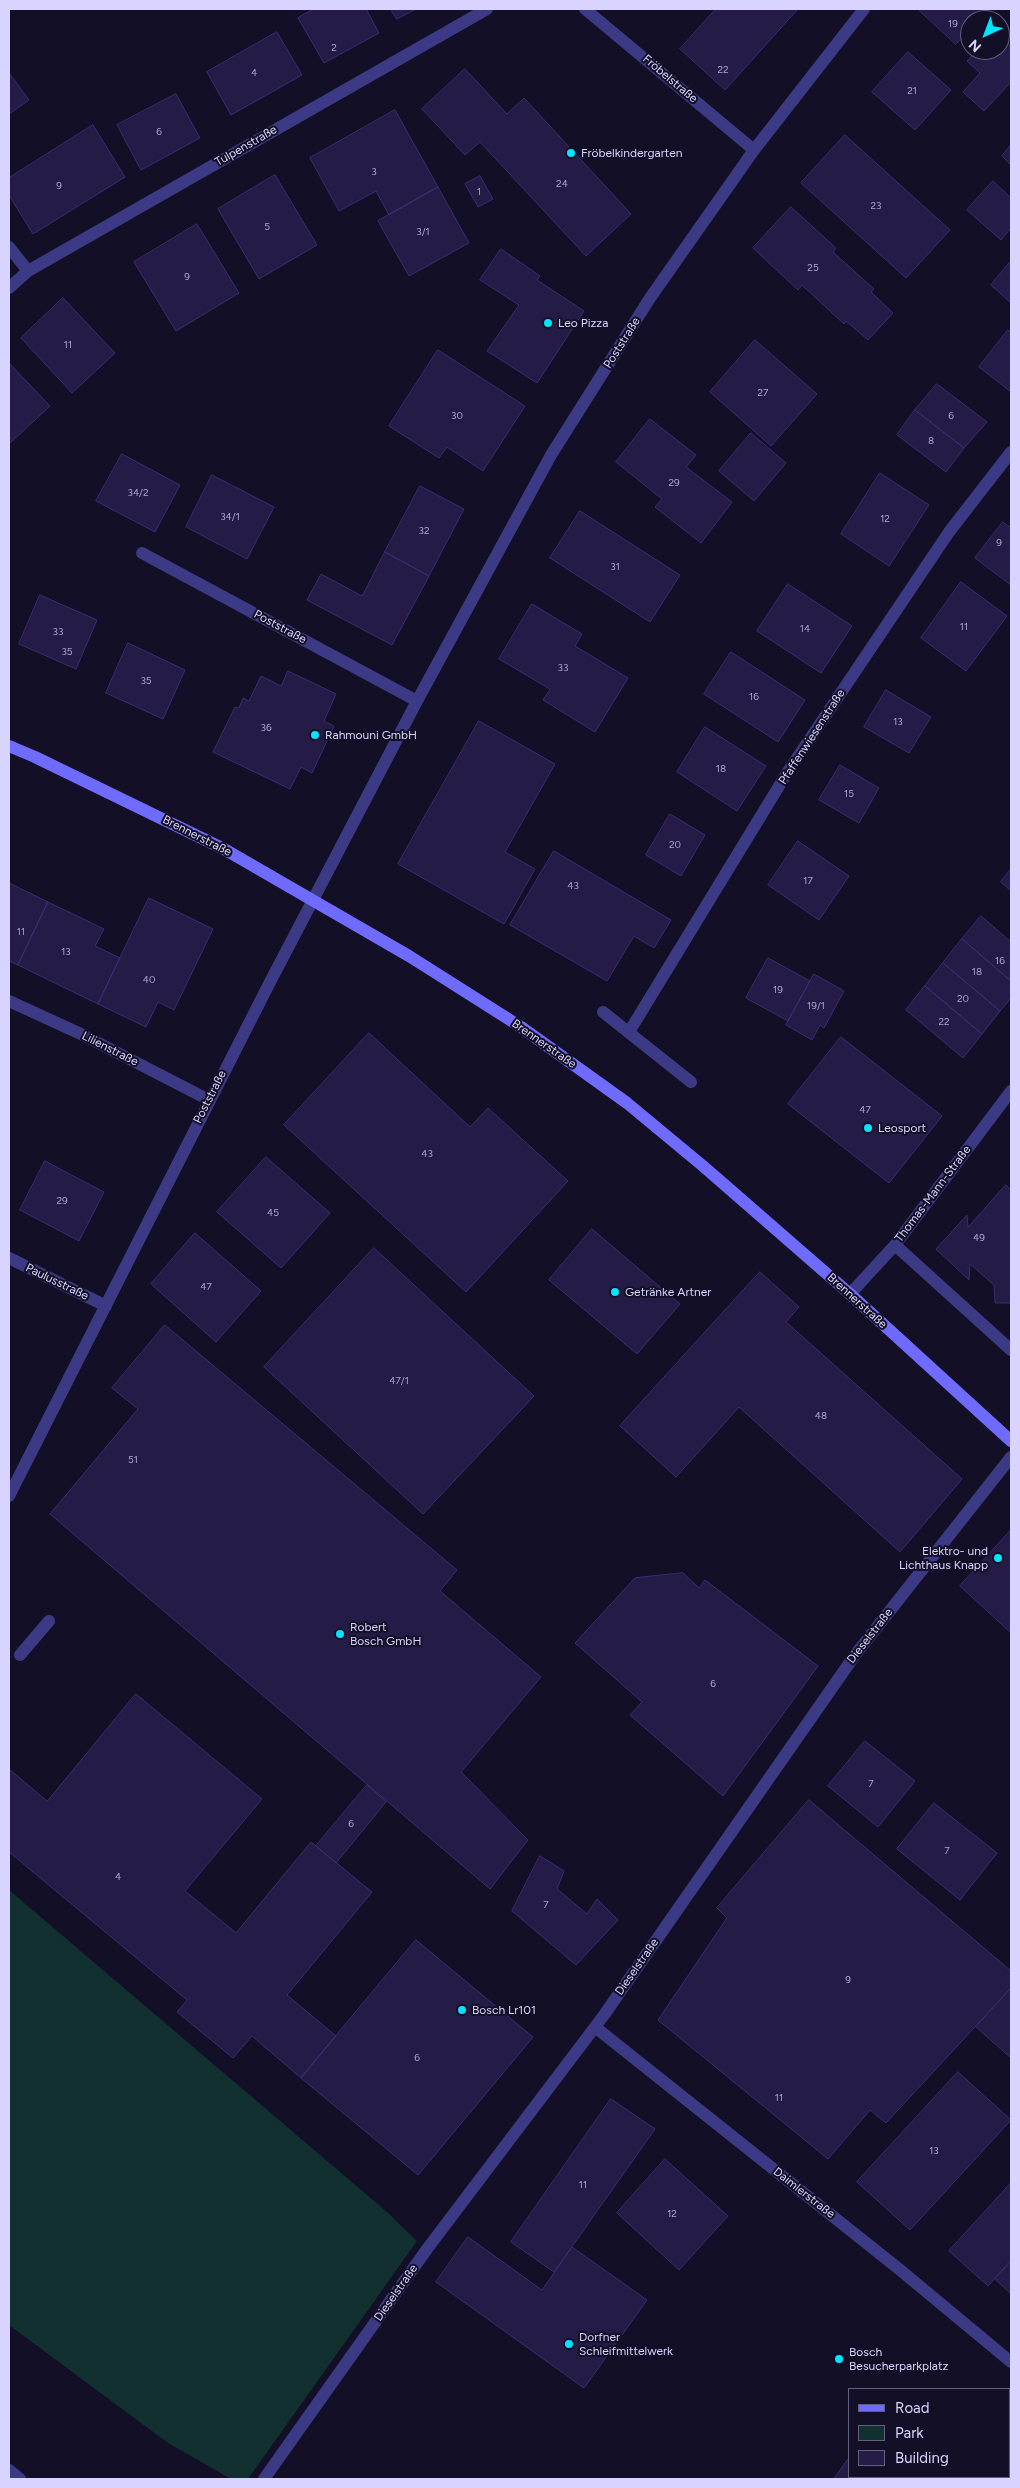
<!DOCTYPE html>
<meta charset="utf-8">
<style>
body{margin:0}
#map{position:relative;width:1020px;height:2488px;overflow:hidden;background:#130f26;font-family:Figtree,sans-serif}
canvas{display:block}
.frame{position:absolute;inset:0;border:10px solid #d9d4ff;pointer-events:none}
.legend{position:absolute;left:848px;top:2388px;width:162px;height:90px;box-sizing:border-box;background:#130f26;border:1px solid #625e7d;margin:0;padding:6px 9px;list-style:none;font-size:15px;color:#d9d4ff}
.legend li{display:flex;align-items:center;gap:10px;height:25px}
.legend b{width:25px;border:1px solid #625e7d}
.north{position:absolute;left:960px;top:10px;width:50px;height:50px;box-sizing:border-box;background:#130f26;border:1px solid #625e7d;border-radius:50%;rotate:223deg;font-size:14px;font-weight:700;line-height:20px;text-align:center;color:#d9d4ff}
.north::after{content:'';display:block;margin:auto;width:18px;height:22px;background:#00e5ff;clip-path:polygon(50% 0,100% 100%,50% 72%,0 100%)}
</style>
<div id="map">
<canvas width="1020" height="2488"></canvas>
<div class="frame"></div>
<ul class="legend">
<li><b style="height:6px;background:#6f6bff"></b>Road</li>
<li><b style="height:14px;background:#12302f"></b>Park</li>
<li><b style="height:14px;background:#241b47"></b>Building</li>
</ul>
<div class="north">N</div>
</div>
<script>
const c = document.querySelector('canvas').getContext('2d');
c.lineJoin = 'round';
function fillPath(path, color) { c.fillStyle = color; c.fill(path, 'evenodd'); }
function trace(path, color, width, dash) { c.strokeStyle = color; c.lineWidth = width; c.lineCap = dash ? 'butt' : 'round'; c.setLineDash(dash || []); c.stroke(path); }
function write(font, color, halo, rows, align = 'center') {
  c.font = font + ' Figtree,sans-serif'; c.lineWidth = 4; c.setLineDash([]); c.textBaseline = 'middle'; c.strokeStyle = halo; c.fillStyle = color; for (const [text, x, y, turn = 0] of rows) {
    c.save(); c.translate(x, y); c.rotate((+turn || 0) * Math.PI / 180); c.textAlign = isNaN(turn) ? turn : align; if (halo) c.strokeText(text, 0, 0); c.fillText(text, 0, 0); c.restore();
  }
}
const green = new Path2D(`
 M9,1890L387,2212L417,2241L248,2479H231L168,2443L9,2325Z`);
const building = new Path2D(`
 M314,9H366L379,33L324,63L298,18Z
 M391,9H416L397,19Z
 M716,9H798L725,90L680,49Z
 M918,9H988L978,20H970V29L956,44Z
 M277,32L302,75L231,115L207,72Z
 M1000,36L1011,47V82L984,111L963,92L980,73L967,61L978,50H1000Z
 M908,52L951,90L915,130L872,92Z
 M465,69L507,114L524,98L631,214L586,256L480,142L465,155L422,109Z
 M9,73L29,100L9,114Z
 M176,94L200,138L141,170L117,125Z
 M395,110L438,187L389,215L376,191L339,211L310,158Z
 M93,125L125,177L33,234L9,195V178Z
 M845,135L950,230L906,278L801,183Z
 M1011,145V165L1002,156Z
 M275,175L317,245L259,279L218,209Z
 M480,176L493,199L478,207L465,184Z
 M993,181L1011,198V228L1001,240L967,210Z
 M438,187L469,243L409,276L378,221Z
 M791,207L836,248L833,252L874,289L871,292L893,313L868,340L846,321L844,324L802,285L798,290L753,248Z
 M197,224L239,293L176,331L134,262Z
 M501,249L540,276L537,280L584,311L537,383L487,351L519,305L480,280Z
 M1011,261V303L991,285Z
 M63,298L115,353L72,393L21,338Z
 M1008,330L1011,333V392L979,367Z
 M755,340L817,394L771,446L710,392Z
 M438,350L525,406L483,471L447,447L439,458L389,426Z
 M9,363L50,406L9,444Z
 M937,384L987,422L964,448L915,410Z
 M915,410L964,448L946,472L897,435Z
 M650,419L696,455L686,467L732,502L701,543L655,507L662,499L616,462Z
 M751,433L786,463L754,501L719,471Z
 M122,454L180,485L155,532L96,501Z
 M880,473L929,505L889,566L841,534Z
 M212,475L274,507L247,559L186,527Z
 M420,486L464,509L429,576L385,552Z
 M580,511L680,575L650,622L550,558Z
 M1003,522L1011,528V585L975,558Z
 M385,552L429,576L392,645L307,600L321,574L362,596Z
 M961,582L1007,616L966,671L921,638Z
 M788,584L852,626L821,673L757,631Z
 M40,595L97,620L76,669L19,644Z
 M532,604L582,634L575,646L628,678L595,732L543,700L550,689L499,659Z
 M128,643L185,670L163,719L106,693Z
 M731,652L805,700L778,742L704,694Z
 M288,671L336,694L324,721L334,726L312,773L301,767L290,789L213,752L235,707L239,708L243,698L249,701L261,676L281,686Z
 M886,690L931,717L909,753L864,727Z
 M479,721L555,764L505,852L535,869L504,924L398,864Z
 M705,727L766,766L737,811L677,772Z
 M840,765L879,788L859,823L819,800Z
 M670,814L705,835L681,876L646,855Z
 M798,841L849,876L819,920L768,885Z
 M554,851L671,920L654,948L634,936L607,981L510,925Z
 M1011,869V891L1001,882Z
 M9,883L48,902L18,965L9,961Z
 M149,898L213,929L174,1010L158,1002L146,1027L98,1004Z
 M48,902L104,929L95,946L120,958L98,1004L18,965Z
 M981,916L1011,942V981L962,939Z
 M962,939L1011,981V998L1000,1011L943,963Z
 M768,958L810,981L788,1021L746,998Z
 M943,963L1000,1011L982,1034L925,986Z
 M814,974L844,991L824,1028L820,1025L812,1040L786,1025Z
 M925,986L982,1034L963,1058L906,1010Z
 M369,1033L470,1127L488,1108L568,1181L466,1292L284,1125Z
 M841,1037L942,1116L889,1183L788,1104Z
 M266,1157L330,1213L281,1268L217,1212Z
 M45,1161L104,1192L79,1241L20,1210Z
 M1006,1185L1011,1190V1303H995L994,1285L970,1264L969,1280L936,1249L967,1215L968,1227Z
 M592,1229L680,1304L637,1354L549,1280Z
 M195,1233L261,1291L216,1342L151,1284Z
 M374,1248L534,1396L423,1514L264,1367Z
 M760,1272L799,1307L786,1322L962,1479L900,1552L739,1407L676,1477L620,1426Z
 M165,1325L457,1570L440,1591L541,1677L461,1772L528,1840L490,1889L50,1514L138,1409L112,1388Z
 M1011,1530V1633L960,1586Z
 M683,1573L699,1588L705,1580L818,1666L723,1796L630,1715L642,1702L575,1643L635,1578Z
 M136,1694L262,1799L185,1891L236,1933L311,1842L372,1892L287,1995L336,2036L301,2078L252,2036L233,2058L177,2012L187,2000L9,1852V1769L47,1801Z
 M865,1741L915,1781L878,1827L828,1786Z
 M367,1785L386,1802L336,1863L316,1846Z
 M809,1800L1011,1971V1988L886,2123L870,2110L828,2159L658,2020L727,1918L717,1908Z
 M934,1803L997,1853L960,1900L897,1849Z
 M540,1856L564,1871L557,1889L587,1914L597,1899L618,1920L576,1965L512,1911Z
 M416,1940L533,2037L418,2175L301,2078Z
 M1011,1988V2058L976,2027Z
 M958,2072L1011,2120L910,2230L857,2182Z
 M611,2099L655,2129L554,2272L511,2242Z
 M665,2159L728,2216L679,2270L617,2213Z
 M1011,2183V2260L988,2286L949,2251Z
 M468,2237L542,2290L572,2247L647,2300L584,2388L436,2282Z
 M1011,2262V2294L995,2279Z
 M1011,2418V2479H968L970,2477H1009V2422Z
 M849,2458V2477H930L928,2479H834Z`);
const service = new Path2D(`
 M20,1655L49,1621`);
const minor = new Path2D(`
 M585,9L754,150
 M9,247L28,271
 M9,288L28,271L487,9
 M142,553L417,701
 M9,1001L83,1035L209,1100
 M603,1012L691,1082
 M629,1032L787,773L949,532L1011,452
 M895,1245L1011,1350
 M9,1258L106,1306
 M850,1294L895,1245L1011,1091
 M9,1496L269,984L417,701L551,455L650,298L754,150L864,9
 M595,2027L899,2269L1011,2362
 M9,2470L20,2479
 M264,2479L427,2249L604,2015L855,1655L1011,1457`);
const secondary = new Path2D(`
 M9,746L35,757L224,849L409,956L521,1027L627,1103L703,1166L850,1294L1011,1441`);
const markers = [
 [571,153,5,"#00e5ff"],
 [548,323,5,"#00e5ff"],
 [315,735,5,"#00e5ff"],
 [868,1128,5,"#00e5ff"],
 [615,1292,5,"#00e5ff"],
 [998,1558,5,"#00e5ff"],
 [340,1634,5,"#00e5ff"],
 [462,2010,5,"#00e5ff"],
 [569,2344,5,"#00e5ff"],
 [839,2359,5,"#00e5ff"]
];
const numberNames = [
 ["19",953,24],
 ["2",334,48],
 ["22",723,70],
 ["4",254,73],
 ["21",912,91],
 ["6",159,132],
 ["3",374,172],
 ["24",562,184],
 ["9",59,186],
 ["1",479,192],
 ["23",876,206],
 ["5",267,227],
 ["3/1",423,232],
 ["25",813,268],
 ["9",187,277],
 ["11",68,345],
 ["27",763,393],
 ["30",457,416],
 ["6",951,416],
 ["8",931,441],
 ["29",674,483],
 ["34/2",138,493],
 ["34/1",230,517],
 ["12",885,519],
 ["32",424,531],
 ["9",999,543],
 ["31",615,567],
 ["11",964,627],
 ["14",805,629],
 ["33",58,632],
 ["35",67,652],
 ["33",563,668],
 ["35",146,681],
 ["16",754,697],
 ["13",898,722],
 ["36",266,728],
 ["18",721,769],
 ["15",849,794],
 ["20",675,845],
 ["17",808,881],
 ["43",573,886],
 ["11",21,932],
 ["13",66,952],
 ["16",1000,961],
 ["18",977,972],
 ["40",149,980],
 ["19",778,990],
 ["20",963,999],
 ["19/1",816,1006],
 ["22",944,1022],
 ["47",865,1110],
 ["43",427,1154],
 ["29",62,1201],
 ["45",273,1213],
 ["49",979,1238],
 ["47",206,1287],
 ["47/1",399,1381],
 ["48",821,1416],
 ["51",133,1460],
 ["6",713,1684],
 ["7",871,1784],
 ["6",351,1824],
 ["7",947,1851],
 ["4",118,1877],
 ["7",546,1905],
 ["9",848,1980],
 ["6",417,2058],
 ["11",779,2098],
 ["13",934,2151],
 ["11",583,2185],
 ["12",672,2214]
];
const streetNames = [
 ["Fröbelstraße",670,79,40],
 ["Tulpenstraße",246,146,-30],
 ["Poststraße",622,343,-58],
 ["Poststraße",280,627,28],
 ["Pfaffenwiesenstraße",812,737,-57],
 ["Brennerstraße",197,836,27],
 ["Brennerstraße",544,1044,35],
 ["Lilienstraße",110,1049,27],
 ["Poststraße",210,1097,-63],
 ["Thomas-Mann-Straße",933,1194,-53],
 ["Paulusstraße",57,1282,26],
 ["Brennerstraße",857,1301,42],
 ["Dieselstraße",870,1636,-52],
 ["Dieselstraße",637,1967,-55],
 ["Daimlerstraße",804,2193,38],
 ["Dieselstraße",396,2293,-55]
];
const poiNames = [
 ["Fröbelkindergarten",581,153],
 ["Leo Pizza",558,323],
 ["Rahmouni GmbH",325,735],
 ["Leosport",878,1128],
 ["Getränke Artner",625,1292],
 ["Elektro- und",988,1551,"right"],
 ["Lichthaus Knapp",988,1565,"right"],
 ["Robert",350,1627],
 ["Bosch GmbH",350,1641],
 ["Bosch Lr101",472,2010],
 ["Dorfner",579,2337],
 ["Schleifmittelwerk",579,2351],
 ["Bosch",849,2352],
 ["Besucherparkplatz",849,2366]
];
fillPath(green, '#12302f');
fillPath(building, '#241b47');
trace(building, '#3b2d73', 1);
trace(service, '#3d3a85', 12);
trace(minor, '#3d3a85', 12);
trace(secondary, '#6f6bff', 12);
for (const [x, y, r, color] of markers) { const dot = new Path2D(); dot.arc(x, y, r, 0, 2 * Math.PI); c.fillStyle = color; c.fill(dot); trace(dot, '#130f26', 2); }
write('10px', '#aca6d1', null, numberNames);
write('12px', '#d9d4ff', '#130f26', streetNames);
write('12px', '#d9d4ff', '#130f26', poiNames, 'left');
</script>
